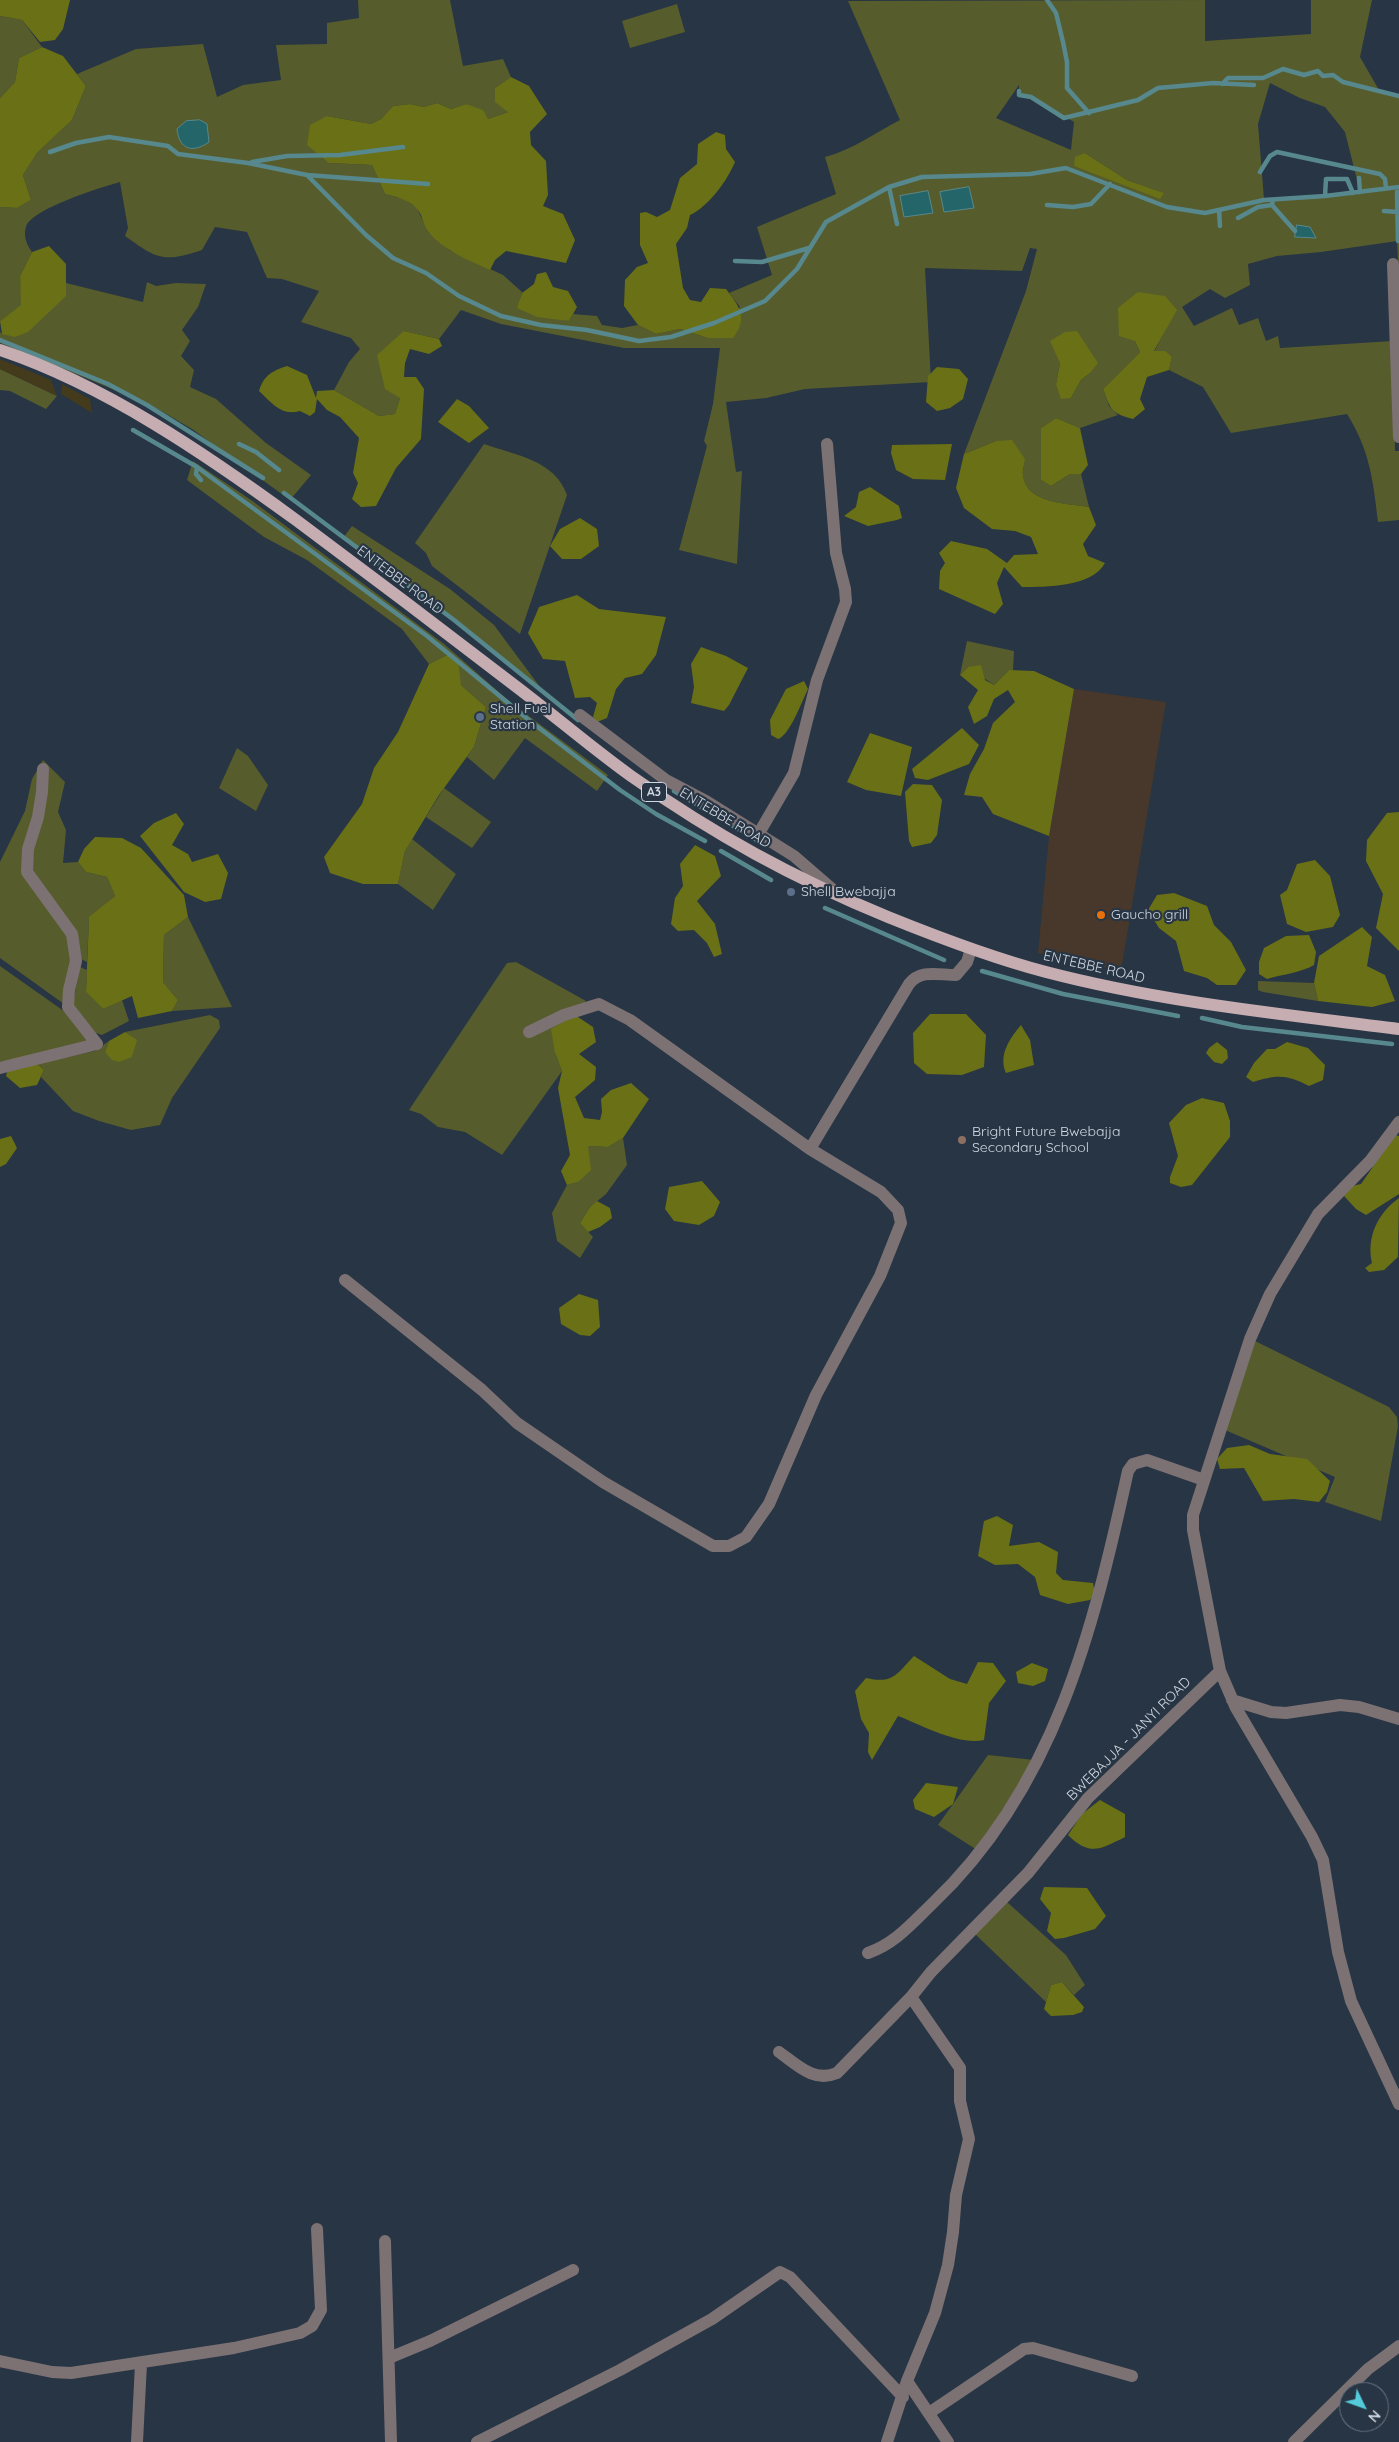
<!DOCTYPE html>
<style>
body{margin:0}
#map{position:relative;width:1399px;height:2442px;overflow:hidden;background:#273544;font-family:Quicksand,sans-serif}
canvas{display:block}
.north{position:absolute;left:1339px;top:2382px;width:50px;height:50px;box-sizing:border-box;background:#273544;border:1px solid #6b7683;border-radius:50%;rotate:132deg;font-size:14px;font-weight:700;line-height:20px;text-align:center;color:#d0d8e2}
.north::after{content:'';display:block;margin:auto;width:18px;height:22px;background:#53cbdb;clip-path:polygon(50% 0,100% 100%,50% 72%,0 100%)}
</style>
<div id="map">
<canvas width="1399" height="2442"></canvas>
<div class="north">N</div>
</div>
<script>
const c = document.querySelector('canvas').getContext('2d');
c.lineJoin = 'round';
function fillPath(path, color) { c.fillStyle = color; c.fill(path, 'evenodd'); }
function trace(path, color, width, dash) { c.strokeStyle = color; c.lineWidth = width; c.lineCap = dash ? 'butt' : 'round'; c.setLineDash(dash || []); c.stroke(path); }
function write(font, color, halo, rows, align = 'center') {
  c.font = font + ' Quicksand,sans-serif'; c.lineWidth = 4.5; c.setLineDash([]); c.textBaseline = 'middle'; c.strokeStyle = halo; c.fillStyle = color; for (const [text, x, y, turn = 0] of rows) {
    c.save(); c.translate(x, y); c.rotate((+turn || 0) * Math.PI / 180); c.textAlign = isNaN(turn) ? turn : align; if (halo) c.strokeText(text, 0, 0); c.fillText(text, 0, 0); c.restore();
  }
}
const commercial = new Path2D(`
 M1074,689L1166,702L1121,971L1038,953L1049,836Z`);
const green = new Path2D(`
 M358,0H450L463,66L503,59L511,77L495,88L508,112L488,119L466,104L451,109L437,103L424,107L410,104L393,106L381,119L371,124L327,116L329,163L372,165L385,194L406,200L417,208L428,232L449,250L503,275L522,292L518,308L569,321L573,314L597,316L602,325L622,328L638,325L656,334L680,329L708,338L740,307L729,293L772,275L757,227L836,194L825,157C852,150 875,133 900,120L848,1L1205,0V41L1311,34V0H1372L1360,57L1379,90L1399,96V285L1397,241L1321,252L1277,256L1248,264L1250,285L1225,298L1210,289L1182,307L1194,326L1232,308L1239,325L1258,318L1266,341L1278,336L1280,348L1393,341L1395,451H1399V520L1378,522C1373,480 1370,451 1347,414L1231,433L1203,387L1169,370L1172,357L1154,352L1176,310L1135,341L1140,352L1103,389L1109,406L1118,415L1080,428L1056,418L1041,428V480L1051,486L1070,474H1081L1089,507C1067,503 1026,504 1023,475C1022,470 1025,464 1025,459L996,441L964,454L1026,291L1037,249L1030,248L1022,271L925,268L931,382L805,389L766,398L726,402L736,472L742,471L737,564L679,550L707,446L704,441L713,404L720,348H624L501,324L461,310L439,339L404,331L400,398L395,414L379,416L334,390L349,362L360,349L351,338L301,322L319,291L282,279L267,278L247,232L215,227L202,250C163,263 157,259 125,236L128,228L120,182C102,187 31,209 26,227C23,236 27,245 32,252L20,276L22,305L0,321V207L17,208L31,200L23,175L37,153L72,120L86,86L77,74L136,49L203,44L217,97L243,85L281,80L276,45L327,44V23L359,18ZM1270,83L1300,98L1325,107L1345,132L1360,192L1264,199L1258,124ZM1019,85V95L1031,97L1074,122L1071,150L996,118ZM1085,153L1127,180L1164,193L1074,166ZM1060,363L1090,373L1081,380L1071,398L1056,384Z
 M677,4L685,32L630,48L622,21Z
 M0,16L22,20L42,47L19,58L15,82L0,98Z
 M147,282L156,286L176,283L206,284L198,307L182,330L190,341L181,356L194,370L190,387L216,399L266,443L311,475L290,500L192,429L149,404L0,343V332L2,334L65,296L66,283L143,302Z
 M0,369L57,396L46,409L10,391L0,390Z
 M484,444C515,455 555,460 567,495L520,634L432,566L426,553L415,543Z
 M193,461L251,500L444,644L510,702L608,775L597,791L525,738L494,780L467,757L474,747L486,707L461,685L447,655L429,664L402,629L307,560L264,537L187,480Z
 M352,526L450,589L494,625L540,687L343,538Z
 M967,641L1014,651L1013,671L1009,670L994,685L968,667L960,675Z
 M237,748L248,756L268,785L256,811L219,788Z
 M43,760L65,782L58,812L66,830L63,863L78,862L86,872L107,877L115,896L89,918L87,962L79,958L72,960L64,1004L0,958V862L25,811L32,779Z
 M444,788L491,822L472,848L426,817Z
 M412,839L456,874L433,910L398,884L405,851Z
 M188,917L232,1007L172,1011L178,1000L163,982L164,935Z
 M516,962L586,1001L575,1015L555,1053L562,1071L502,1155L465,1132L438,1127L421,1114L409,1110L507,963Z
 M0,966L68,1014L92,1042L0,1062Z
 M80,967L87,970L86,992L103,1009L122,1000L129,1021L102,1035L93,1032L72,1007Z
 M1258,981L1314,983L1318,1001L1263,992L1258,990Z
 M210,1015L219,1020L220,1028L172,1098L160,1125L131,1130L99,1121L73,1111L41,1077L44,1070L37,1063L95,1051L109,1041L105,1052L132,1057L136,1040L125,1032Z
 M623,1138L627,1165L606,1194L590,1207L580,1223L593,1237L580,1258L557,1241L552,1213L567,1185L578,1182L588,1146L608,1147Z
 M1255,1341L1389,1407L1397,1417L1398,1426L1381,1521L1325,1502L1335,1477L1225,1430Z
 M988,1755L1034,1760L977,1850L938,1825Z
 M1007,1902L1066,1955L1085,1985L1074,1995L1062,1982L1051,1985L1046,2002L975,1934Z`);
const forest = new Path2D(`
 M0,0H70L63,29L55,40L40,42L22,20L0,16Z
 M42,47L63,56L86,86L72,120L37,153L23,175L31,200L17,208L0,207V98L15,82L19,58Z
 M511,77L529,86L547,114L530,132L531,145L546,161L548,195L543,206L563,214L575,240L566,263L506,251L495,260L490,270C468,260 445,251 429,233C425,228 423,221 421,215C414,201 400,198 385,194L372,165L329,163L307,145L310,125L327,116L371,124L381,119L393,106L410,104L424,107L437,103L451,109L466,104L483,110L488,119L508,112L495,102V88Z
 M716,132L725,135L726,149L735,162C727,181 709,206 690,215L687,228L676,244L683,288L690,300L701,302L710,288L726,289C739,306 749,318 733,338H708L680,329L656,334L638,325L624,306L625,280L637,267L648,263L640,245V213L646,212L657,217L670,210L680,178L697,164L698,144Z
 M1085,153L1127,180L1164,193L1160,199L1074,166L1075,157Z
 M49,246L66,264V296L28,332L15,337L2,334L0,321L21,305L20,276L32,252Z
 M546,272L553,287L568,291L577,307L569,321L537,317L517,308L522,293L534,284L537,274Z
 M1138,292L1165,296L1177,310L1154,351H1165L1172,357L1169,370L1147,377L1140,399L1145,409L1133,419C1112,414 1110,409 1103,389L1140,352L1135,341L1119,336L1118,308Z
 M404,331L439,339L442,346L429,354L410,349L405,363L404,377H416L424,389L421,439L396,468L376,506L361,507L352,499L358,483L353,473L359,438L340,417L327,410L317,399L315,412L310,416L300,411C281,416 273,404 259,391C264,375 272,371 287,366L307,375L316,398L317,391L334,390L379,416L395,414L400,398L385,389L377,355Z
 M1077,331L1098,363L1090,373L1081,380L1071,398L1061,399L1056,384L1060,363L1050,341L1065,332Z
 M937,367L959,369L968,379L963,399L950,408L937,411L926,402L928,376Z
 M457,399L469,406L489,428L469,443L438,422Z
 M1056,418L1080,428L1088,465L1081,474H1070L1051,486L1041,480V428Z
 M1012,440L1025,459C1025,464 1022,470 1023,475C1026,504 1067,503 1089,507L1096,525L1083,544L1088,556L1105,563C1092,587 1046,587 1022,587L1004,567L997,583L1003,604L995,614L939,589L940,571L945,563L939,553L951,541L987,549L1007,563L1014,555L1038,554L1031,537L1015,531L992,529L964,508L956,488L964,454L996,441Z
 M952,444L945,480L913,479L896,470L891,453L892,445Z
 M870,487L899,506L902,518L897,520L868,526L844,516L856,507L859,492Z
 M580,518L597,529L599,546L581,559H562L550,546L560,529Z
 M577,595L599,609L666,617L656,655L642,674L625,678L616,689L607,718L597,722L593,717L597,703L590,697L575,698L565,661L543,659L528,633L539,607Z
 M701,647L726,656L748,668L729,705L724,711L691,703L694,687L691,664Z
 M447,655L458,660L461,685L486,707L474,747L439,795L405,851L398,884H363L330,873L324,857L362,804L374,768L398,732L429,664Z
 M981,665L985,680L994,685L1009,670L1034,671L1074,689L1049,836L993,814L982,797L964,795L970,774L984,749L993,723L1015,702L1008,690L994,699L987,716L974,724L968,707L978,690L960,675L968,667Z
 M804,681L808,689C802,701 790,735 778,739L771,735L770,720L786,689Z
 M962,728L979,745L969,764L928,780L915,778L912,769Z
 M870,733L912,747L901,796L866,790L847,782Z
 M913,784L932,785L942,800L937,835L931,843L912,847L909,841L905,792Z
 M1399,812V951L1376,928L1383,894L1366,861L1367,840L1387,813Z
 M176,813L184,824L172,845L188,854L192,862L218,854L228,873L221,899L205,902L184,892L140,836L154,823Z
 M95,837L122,838L141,848L184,895L188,917L164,935L163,982L178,1000L172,1011L138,1018L132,996L103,1009L86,992L89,917L115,896L107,877L86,872L78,862L84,849Z
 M695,845L715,856L721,876L697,901L715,924L722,954L714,957L707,943L694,930L678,931L671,924L675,898L683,886L680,864Z
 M1315,860L1330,876L1340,915L1333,927L1306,932L1287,924L1280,895L1287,890L1297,864Z
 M1174,893L1207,906L1214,925L1231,942L1246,970L1236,985H1217L1207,978L1184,971L1176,941L1159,928L1148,910L1157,895Z
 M1362,927L1372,937L1367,966L1385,975L1395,1001L1372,1007L1318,1001L1314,983L1319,956Z
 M1309,935L1316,952L1314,965C1303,972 1280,975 1267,979L1259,974V962L1264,948L1286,936Z
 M930,1014H966L986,1035L984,1067L962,1075L927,1074L914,1063L913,1033Z
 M575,1015L593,1027L596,1042L579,1054L596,1067L595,1080L575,1097L584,1118L600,1120L602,1112L601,1099L611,1090L631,1083L649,1099L623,1138L608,1147L588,1146L591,1170L578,1182L567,1185L561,1171L570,1155L558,1088L562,1071L555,1053L551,1029Z
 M1021,1025L1030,1040L1034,1065L1006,1073C998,1055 1010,1038 1021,1025Z
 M125,1032L137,1040L132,1057L119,1062L112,1060L105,1052L109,1041Z
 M1217,1042L1227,1050L1228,1058L1222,1064L1214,1062L1206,1053L1209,1048Z
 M1287,1042L1308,1048L1325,1065L1323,1080L1309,1086C1286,1074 1277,1075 1253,1082L1246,1077L1254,1063L1267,1049H1275Z
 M28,1055L44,1070L37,1085L20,1088L6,1076L11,1059Z
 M1202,1098L1224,1103L1230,1121V1137L1192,1185L1181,1187L1170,1183V1177L1178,1156L1169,1123L1186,1105Z
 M1395,1135L1399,1136V1194L1366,1215L1356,1209L1344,1196L1347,1187L1361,1184Z
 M11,1136L17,1148L6,1164L0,1167V1139Z
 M702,1181L720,1202L714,1216L699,1225L674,1221L665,1209L669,1187Z
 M1399,1198L1398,1257L1384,1270L1369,1272L1365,1268L1372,1263C1366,1237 1378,1213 1399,1198Z
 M597,1201L610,1208L612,1218L600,1227L588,1232L580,1223L590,1207Z
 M579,1294L598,1300L600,1327L590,1336L580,1335L561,1324L559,1308Z
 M1249,1445L1270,1454L1307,1459L1330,1481L1327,1492L1319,1502L1294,1499L1263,1501L1244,1468L1220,1469L1217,1459L1227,1448Z
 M997,1516L1013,1525L1009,1546L1039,1542L1058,1552L1056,1573L1063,1580L1093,1583L1095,1593L1090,1600L1068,1604L1040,1595L1035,1577L1018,1564L995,1565L978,1556L984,1521Z
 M914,1656L950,1679L967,1684L978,1662L993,1663L1006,1681L989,1703L984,1740C960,1746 921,1725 898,1716L872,1760L868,1752L869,1733L861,1719L855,1691L866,1678C893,1684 896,1675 914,1656Z
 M1032,1663L1048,1669L1045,1681L1033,1686L1018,1683L1016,1672Z
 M926,1783L958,1787L953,1804L934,1817L915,1809L913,1800Z
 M1100,1800L1125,1814V1837C1101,1849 1090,1857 1068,1835L1082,1814Z
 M1044,1887L1087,1888L1106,1916L1095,1929L1064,1938L1055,1939L1047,1931L1051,1913L1040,1899Z
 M1062,1982L1084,2007L1082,2012L1073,2015L1051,2016L1044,2009L1051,1985Z`);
const sand = new Path2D(`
 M0,359L51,380L57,396L0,369Z
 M62,384L90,399L92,413L61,394Z`);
const water = new Path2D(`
 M200,120L207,124L209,142C192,154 179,149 177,129L186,121Z
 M969,187L974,208L944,212L940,192Z
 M928,191L933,213L904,217L900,196Z
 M1297,225L1310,227L1316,238L1295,237Z`);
const stream = new Path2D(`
 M1047,0L1056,13L1063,42L1067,62V88L1089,113
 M1222,84L1228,78H1263L1283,69L1304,75L1318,71L1323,76L1333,75L1343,82L1399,96
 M1019,91V95L1031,97L1064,118L1138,100L1158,88L1213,83L1254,85
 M50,152L76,143L109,137L168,146L178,154L248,163L307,175L428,184
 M252,162L287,156L340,155L403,147
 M1260,172L1270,156L1277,152L1380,174L1385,179L1386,188
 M307,175L366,235L393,258L426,273L459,296L501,316L541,325L587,330L639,341L671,337L714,323L765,301L797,269L826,222L889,187L922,177L1030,174L1066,168L1167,207L1205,213L1264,200L1325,196L1399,187
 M1359,178L1360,192
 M889,187L897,224
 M1325,196L1326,179H1347L1353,193
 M1047,205L1073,207L1091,204L1110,184
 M1272,205L1295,231
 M1219,210L1220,226
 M1384,211L1398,212
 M1238,218L1258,207L1272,205L1273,200
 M1398,241L1397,192H1399
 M735,261L762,262L809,248
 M0,340L108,384L147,405L263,478
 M133,430L197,467L196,474L201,480
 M239,444L256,452L279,470
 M197,467L427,636L530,721L620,790L656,814L705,841
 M284,493L454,620L578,720
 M674,791L760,842
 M721,851L771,880
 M825,908L944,960
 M982,971L1063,994L1178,1016
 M1202,1018L1242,1027L1392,1044`);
const minor = new Path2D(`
 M1393,264L1399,437
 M580,715L666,780L706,801L794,856L839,895
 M43,769L42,792L38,817L28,849L27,872L72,934L76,961L69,990L68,1007L97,1044
 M759,833L794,773L817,680L846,602L845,589L836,553L827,444
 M529,1032L564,1015L599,1004L630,1020L810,1149L909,984C921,969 938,975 956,975L967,962L971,949
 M0,1068L97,1044
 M1399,1122L1370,1161L1318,1214L1270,1294L1250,1339L1193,1515V1530L1220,1671L1236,1708L1312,1837L1323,1860L1338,1952L1351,2001L1399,2104
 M345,1280L482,1390L517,1423L603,1482L713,1546H729L746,1537L769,1504L816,1395L880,1276L901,1223L898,1210L881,1192L810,1149
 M1232,1700L1271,1712L1286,1713L1340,1705L1359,1707L1399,1719
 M868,1953C896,1943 912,1923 933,1903C1055,1787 1093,1630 1128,1471L1133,1464L1147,1460L1204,1480
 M779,2052C797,2065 814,2083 837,2073L911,1997
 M385,2241L391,2442
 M389,2358L430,2341L573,2270
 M0,2361L52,2372L71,2373L234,2348L300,2333L312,2326L321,2310L317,2229
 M907,2381L948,2442
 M929,2413L1024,2349L1033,2348L1132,2376
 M137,2442L141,2364
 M477,2442L620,2370L712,2319L780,2272L790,2277L903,2397
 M887,2442L907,2381L935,2313L948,2265L953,2232L956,2195L969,2139L960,2101V2068L911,1997L931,1972L1028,1873L1088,1798L1220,1671
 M1294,2442L1368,2369L1399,2346`);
const major = new Path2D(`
 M0,350C105,385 207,455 296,520C370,575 444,631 518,688C556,717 592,748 631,776C715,835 793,878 888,917C940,938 992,958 1046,972C1161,1002 1281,1014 1399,1029`);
const markers = [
 [480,717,5,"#5c6f8a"],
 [791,892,5,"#5c6f8a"],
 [1101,915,5,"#e8710a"],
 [962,1140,5,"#8d6e63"]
];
const shields = [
 [654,792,25]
];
const shieldNames = [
 ["A3",654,792]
];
const streetNames = [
 ["ENTEBBE ROAD",400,580,37],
 ["ENTEBBE ROAD",725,818,31],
 ["ENTEBBE ROAD",1094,967,13],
 ["BWEBAJJA - JANYI ROAD",1129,1739,-45]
];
const poiNames = [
 ["Shell Fuel",490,709],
 ["Station",490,725],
 ["Shell Bwebajja",801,892],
 ["Gaucho grill",1111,915],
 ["Bright Future Bwebajja",972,1132],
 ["Secondary School",972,1148]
];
fillPath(commercial, '#47382b');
fillPath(green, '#575c2c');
fillPath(forest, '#6a7016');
fillPath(sand, '#433b1b');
fillPath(water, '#236569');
trace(water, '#57888d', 1);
trace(stream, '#57888d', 4.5);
trace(minor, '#7c7173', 12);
trace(major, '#c5adb1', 12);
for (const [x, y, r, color] of markers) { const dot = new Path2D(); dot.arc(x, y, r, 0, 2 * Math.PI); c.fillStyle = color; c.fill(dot); trace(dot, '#273544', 2); }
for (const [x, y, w] of shields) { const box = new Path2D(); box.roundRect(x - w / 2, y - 9.5, w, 19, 4); c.fillStyle = '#273544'; c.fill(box); trace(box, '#d0d8e2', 1); }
write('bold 12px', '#d0d8e2', null, shieldNames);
write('14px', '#d0d8e2', '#273544', streetNames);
write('14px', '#d0d8e2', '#273544', poiNames, 'left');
</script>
